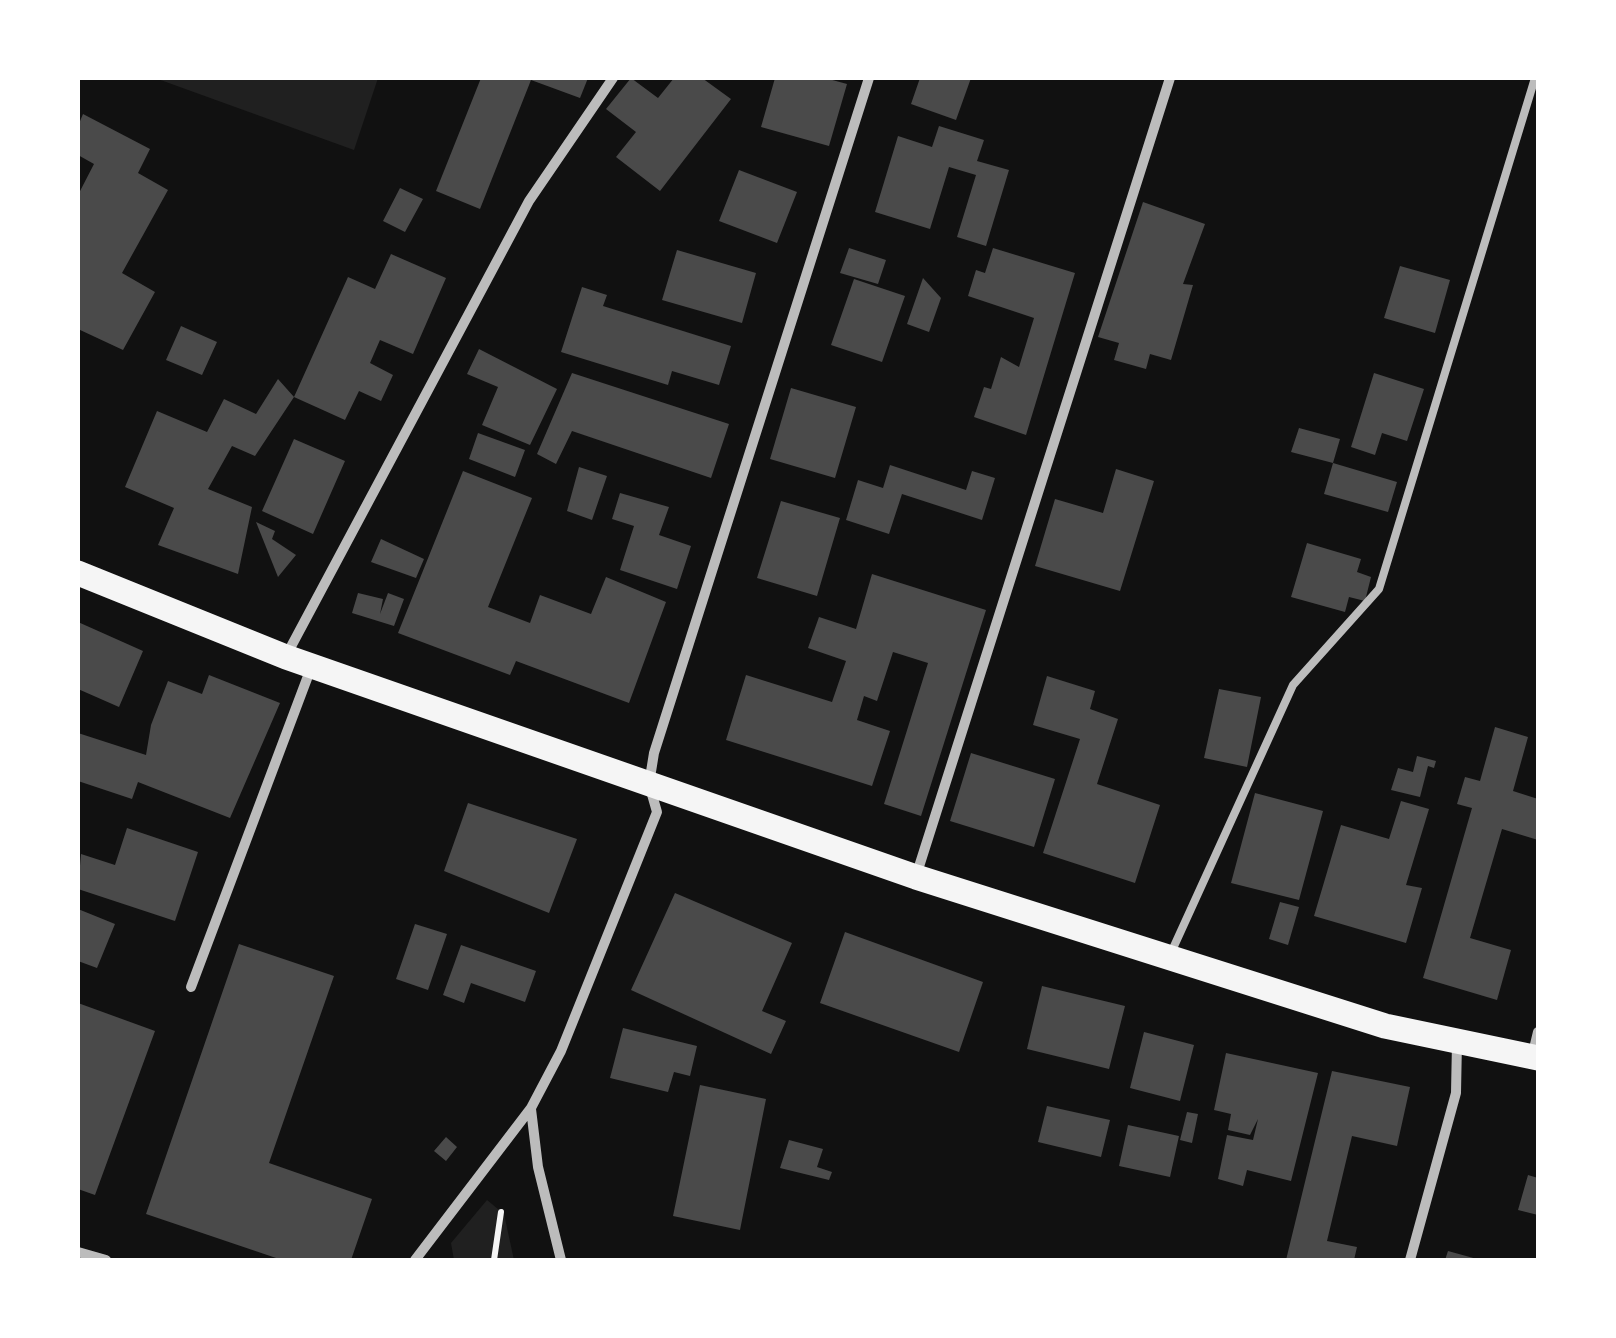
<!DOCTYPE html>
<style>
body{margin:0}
#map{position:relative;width:1616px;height:1338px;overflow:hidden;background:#111;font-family:Raleway,sans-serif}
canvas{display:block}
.frame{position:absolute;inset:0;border:80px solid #fff;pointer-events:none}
</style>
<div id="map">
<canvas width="1616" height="1338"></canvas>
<div class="frame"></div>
</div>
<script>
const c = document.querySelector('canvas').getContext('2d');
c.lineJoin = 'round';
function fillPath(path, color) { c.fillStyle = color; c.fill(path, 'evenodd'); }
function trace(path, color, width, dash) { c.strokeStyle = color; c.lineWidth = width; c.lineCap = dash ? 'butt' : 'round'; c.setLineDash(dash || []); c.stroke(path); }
const green = new Path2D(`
 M155,78H378L354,150Z
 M487,1200L504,1214L514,1260H454L451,1243Z`);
const building = new Path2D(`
 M481,78H588L580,98L531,80L480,209L436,191Z
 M631,78L658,98L674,78H702L731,99L660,191L616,157L636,132L606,109Z
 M775,78H825L847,84L829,146L761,127Z
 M920,78H971L956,120L911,104Z
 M83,114L150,149L138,173L168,190L122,273L155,292L123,350L78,329V195L94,164L78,155V126Z
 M939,126L984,140L977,161L1009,170L986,246L957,237L976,175L949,167L930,229L875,212L898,136L932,147Z
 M739,170L797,192L777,243L719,221Z
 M400,188L423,199L405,232L383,221Z
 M1143,202L1205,224L1183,284L1193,285L1171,360L1150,354L1146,369L1114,360L1119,343L1098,337Z
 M849,248L886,260L878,284L840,273Z
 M993,248L1075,273L1026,435L974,417L984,387L991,389L1001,357L1019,367L1034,318L968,296L976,270L985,273Z
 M677,250L756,273L742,323L662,300Z
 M391,254L446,278L413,354L380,340L370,363L393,375L381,401L359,391L345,420L294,397L255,456L232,446L208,489L252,507L238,574L158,545L174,508L125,487L157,411L207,432L224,399L256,414L278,379L294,397L348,277L375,289Z
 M1400,266L1450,280L1435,333L1384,318Z
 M923,278L941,298L929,332L907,324Z
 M854,279L905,296L882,362L831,345Z
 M582,287L607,295L603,306L731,346L719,385L672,371L668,385L561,352Z
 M181,326L217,342L202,375L166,360Z
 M479,349L557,389L530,445L482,425L498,387L467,374Z
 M572,373L729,424L711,478L572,431L556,464L537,454Z
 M1374,373L1424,389L1407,441L1382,433L1375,455L1351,447Z
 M791,388L856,407L835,478L770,459Z
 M1299,428L1340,439L1333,463L1397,482L1388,512L1324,494L1333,463L1291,452Z
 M478,433L525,450L515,477L469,459Z
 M294,439L345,461L313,534L262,511Z
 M890,465L966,490L972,471L995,478L982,520L902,494L889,534L846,520L858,480L883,488Z
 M579,467L607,476L592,520L567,511Z
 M1116,469L1154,481L1120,591L1035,566L1055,499L1103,513Z
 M463,471L532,498L488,607L530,623L540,595L591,614L606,577L666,602L629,703L516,661L510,675L398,633Z
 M620,493L669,507L659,535L691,546L677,589L620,570L634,526L612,519Z
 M781,501L840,518L817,596L757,578Z
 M256,522L275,531L272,539L296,555L278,577Z
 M381,539L424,559L416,578L371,562Z
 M1307,543L1361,559L1357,572L1371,577L1365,601L1349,597L1345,612L1291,597Z
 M872,574L986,610L921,816L884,804L928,663L893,652L877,701L864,696L857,720L890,731L872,786L726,740L746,675L832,702L846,661L808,648L819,617L856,629Z
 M358,593L383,599L380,614L388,593L404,599L394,626L352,613Z
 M78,622L143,651L119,707L78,689Z
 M209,675L280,703L230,818L138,782L132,799L78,781V733L146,755L151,725L168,681L202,694Z
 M1047,676L1095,691L1090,709L1118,719L1097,784L1160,805L1135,883L1043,853L1080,739L1033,725Z
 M1219,689L1261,697L1247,767L1204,758Z
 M1495,727L1528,737L1513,791L1538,799V840L1502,829L1470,938L1511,950L1497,1000L1423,978L1472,808L1457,804L1465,777L1480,781Z
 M971,753L1055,779L1034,847L950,821Z
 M1417,756L1436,761L1434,768L1428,766L1420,797L1391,790L1398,768L1413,772Z
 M1255,793L1323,811L1299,900L1231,883Z
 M1401,801L1429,809L1406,885L1422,888L1406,943L1314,916L1341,825L1389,839Z
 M468,803L577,839L549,913L444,871Z
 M127,828L198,852L175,921L78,889L81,854L115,865Z
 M675,893L792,943L762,1011L786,1021L771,1054L631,990Z
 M1280,902L1299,907L1288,945L1269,939Z
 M78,909L115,924L97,968L78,961Z
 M415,924L447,934L428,990L396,979Z
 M845,932L983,982L959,1052L820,1003Z
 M239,944L334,976L269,1163L372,1199L351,1260H282L146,1214Z
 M461,945L536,971L525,1002L471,983L464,1003L443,995Z
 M1042,986L1125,1006L1109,1069L1027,1049Z
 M78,1003L155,1031L95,1195L78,1189Z
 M623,1028L697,1046L690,1076L674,1072L668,1092L610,1078Z
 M1144,1032L1194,1045L1180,1101L1130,1088Z
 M1226,1053L1318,1073L1291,1181L1247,1170L1243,1186L1218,1179L1227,1135L1253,1140L1258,1119L1250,1135L1228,1130L1231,1114L1214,1110Z
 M1332,1071L1410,1087L1397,1146L1352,1136L1327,1241L1357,1247L1354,1260H1286Z
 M700,1085L766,1099L740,1230L673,1216Z
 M1047,1106L1110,1120L1101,1157L1038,1142Z
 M1187,1112L1198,1114L1192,1143L1180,1140Z
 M1128,1125L1179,1136L1170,1177L1119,1166Z
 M446,1137L457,1147L446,1161L434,1151Z
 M789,1140L823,1149L817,1167L832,1172L829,1180L780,1168Z
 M1528,1175L1538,1178V1215L1518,1210Z
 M1448,1251L1477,1259V1260H1445Z`);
const path = new Path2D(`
 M494,1260L501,1212`);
const service = new Path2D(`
 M1170,955L1293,685L1379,589L1535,78`);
const minor = new Path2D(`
 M286,656L529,201L613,78
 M916,876L1170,78
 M191,987L311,668
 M1532,1057L1538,1032
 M531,1109L538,1167L561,1260
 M78,1252L106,1260
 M415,1260L531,1108L561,1051L657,812L649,784L654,753L869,78
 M1410,1260L1456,1093L1457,1042`);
const primary = new Path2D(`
 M78,573L286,657L916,877L1385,1026L1538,1058`);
fillPath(green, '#202020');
fillPath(building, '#4a4a4a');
trace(path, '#f5f5f5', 6);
trace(service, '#bcbcbc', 8);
trace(minor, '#bcbcbc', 10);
trace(primary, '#f5f5f5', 25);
</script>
